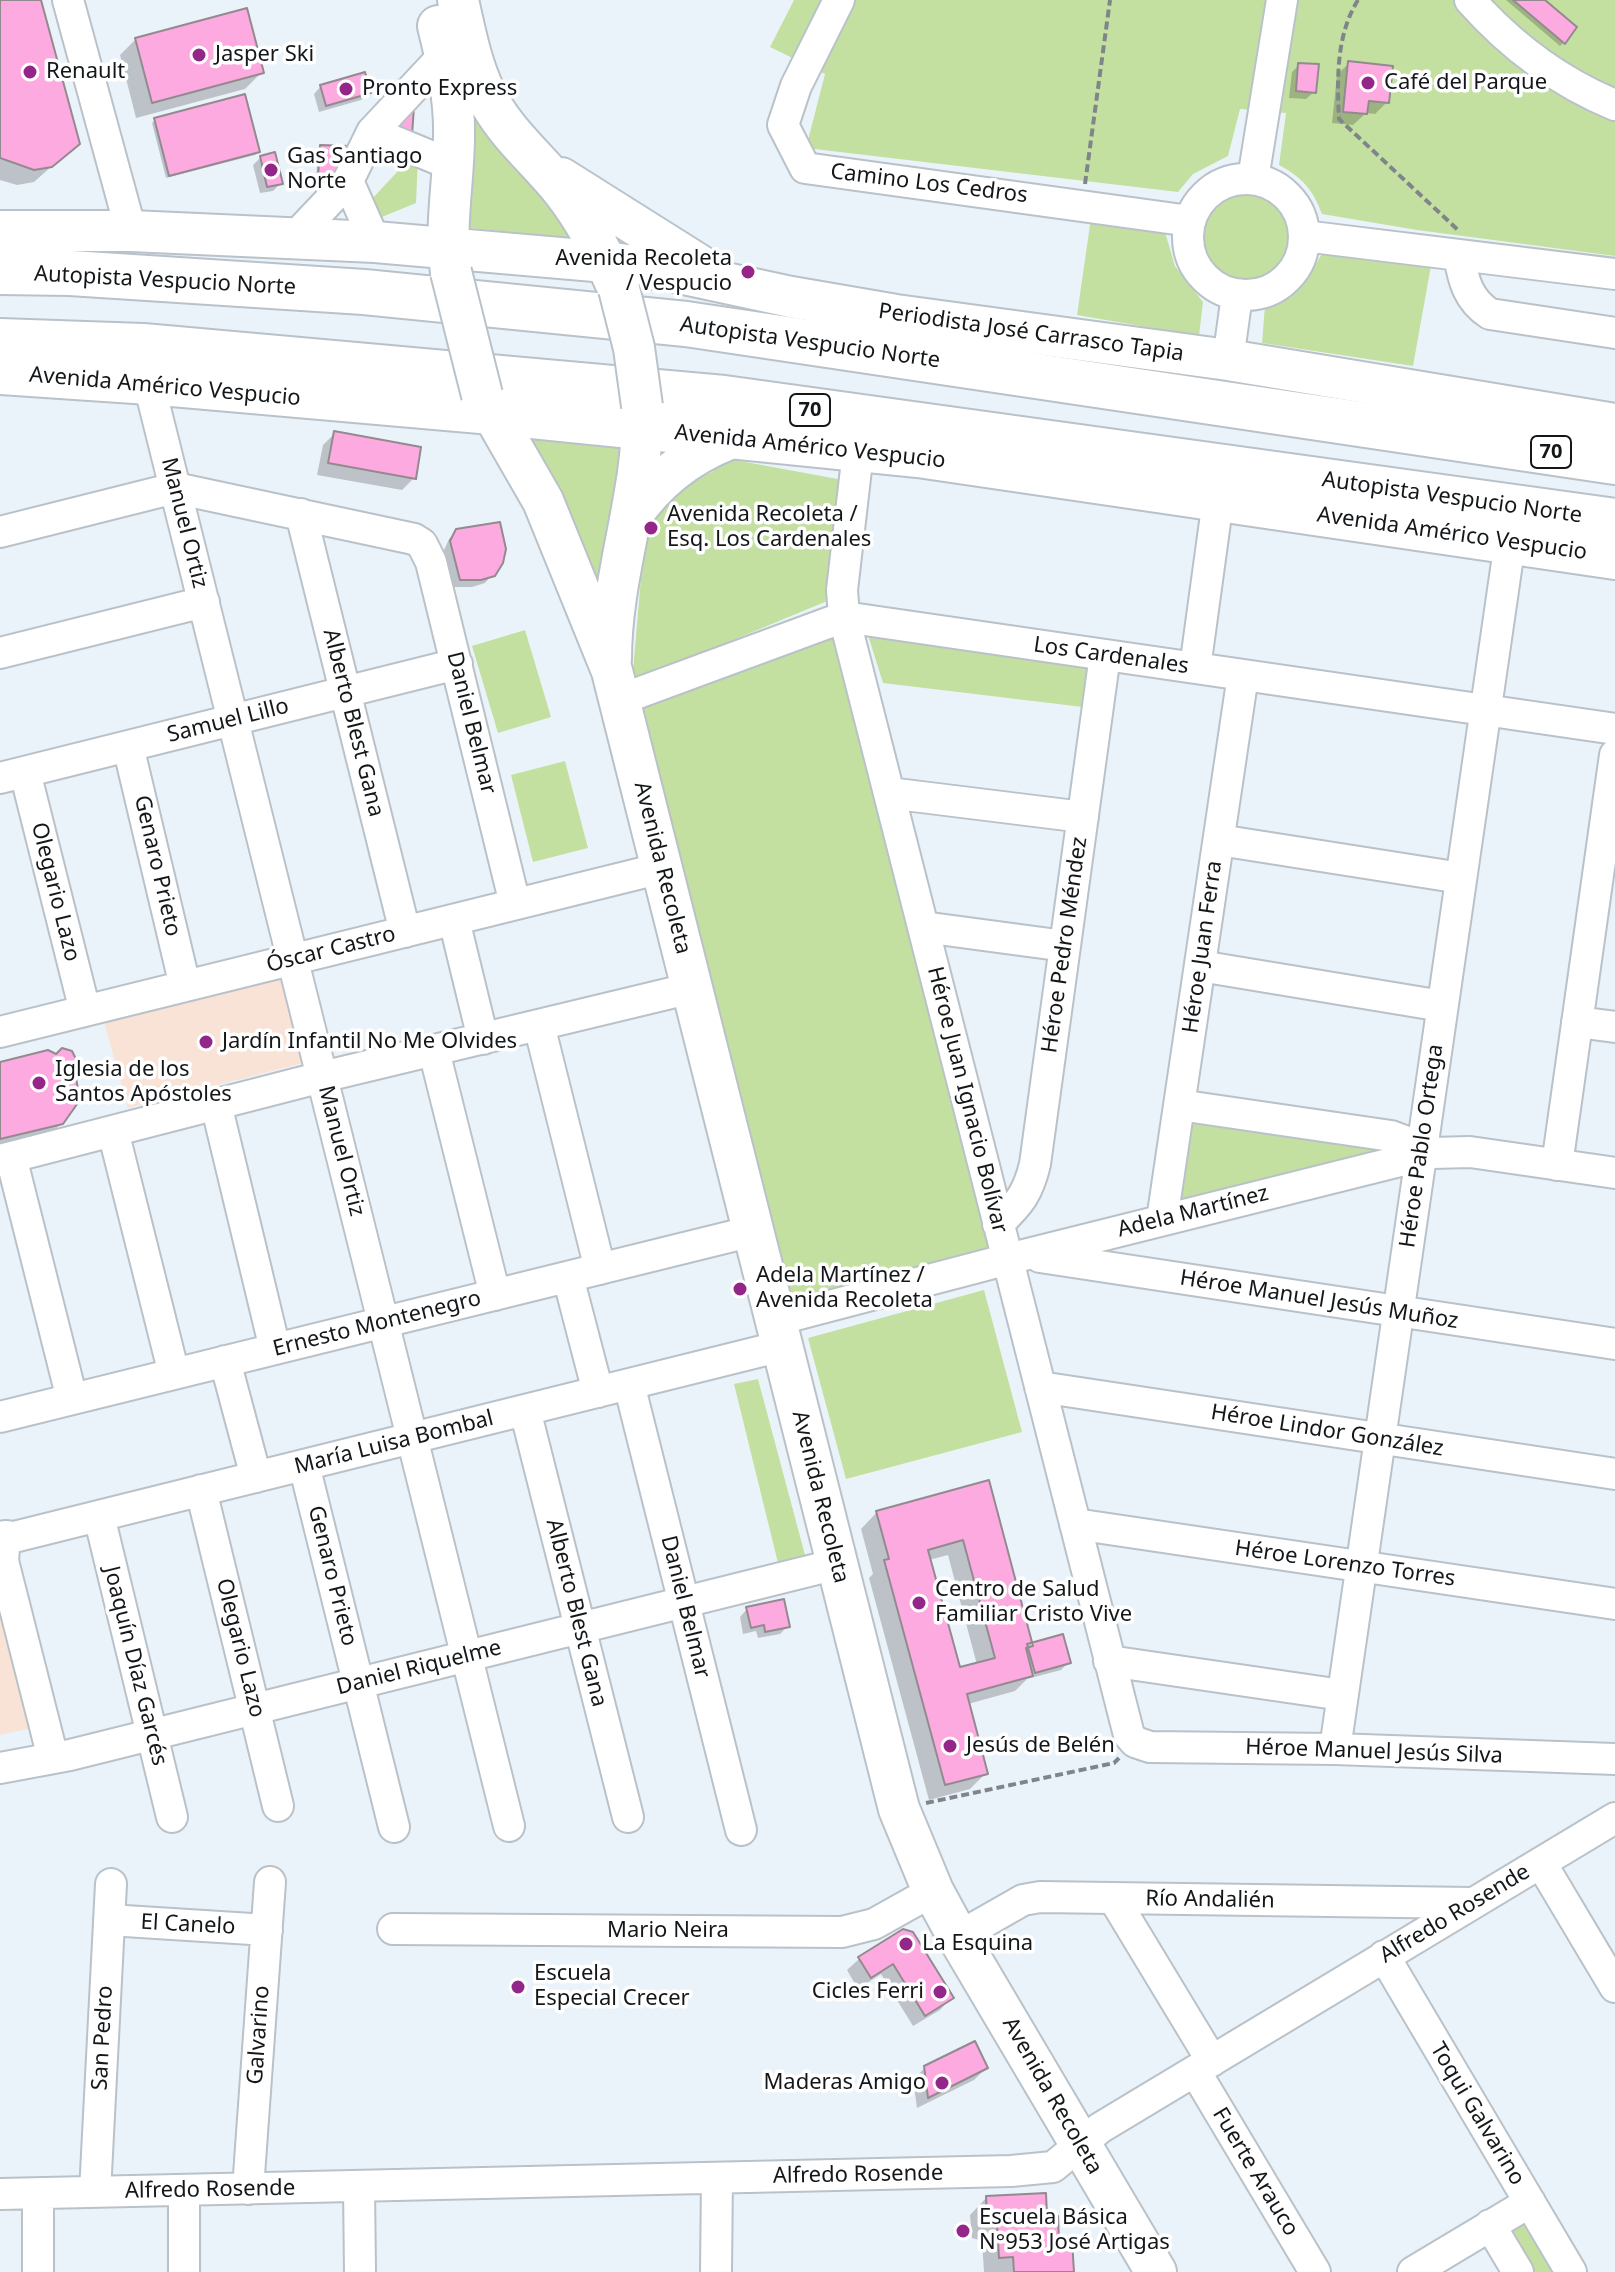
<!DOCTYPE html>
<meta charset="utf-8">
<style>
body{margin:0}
canvas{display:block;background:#ebf3fa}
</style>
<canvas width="1615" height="2272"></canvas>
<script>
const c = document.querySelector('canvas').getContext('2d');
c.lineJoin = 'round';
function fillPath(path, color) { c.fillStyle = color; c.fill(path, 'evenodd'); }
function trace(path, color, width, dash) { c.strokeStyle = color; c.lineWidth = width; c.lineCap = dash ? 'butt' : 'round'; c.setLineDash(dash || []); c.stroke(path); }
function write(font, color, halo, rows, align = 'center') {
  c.font = font + ' "Noto Sans",sans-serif'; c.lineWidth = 7; c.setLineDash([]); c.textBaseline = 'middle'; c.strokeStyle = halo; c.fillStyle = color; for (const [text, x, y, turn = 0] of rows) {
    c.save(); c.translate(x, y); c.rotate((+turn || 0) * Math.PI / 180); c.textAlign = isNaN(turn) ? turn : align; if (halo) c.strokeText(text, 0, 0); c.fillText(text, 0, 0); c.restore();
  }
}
const education = new Path2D(`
 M284,976L307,1062L128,1108L104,1022Z
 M0,1607L32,1728L0,1735Z`);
const green = new Path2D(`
 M794,0H1615V256L1417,230L1322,214C1313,190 1303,178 1279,165L1286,113L1240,109L1228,156L1193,174L1178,192L806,148L825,74L770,47Z
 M468,81L574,239L470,228L467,225Z
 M411,157H418L416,203L377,219L370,201Z
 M1197 237a48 48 0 1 1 96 0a48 48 0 1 1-96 0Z
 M1091,218L1165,232L1175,266L1203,302L1199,336L1077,315Z
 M1323,252L1432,260L1413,366L1262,343L1265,305C1298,294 1306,281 1323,252Z
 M531,439L624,446L601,604L566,502Z
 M713,456L843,480L832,599L632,682L644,543L657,510L675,489L714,471Z
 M525,630L551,717L498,733L472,646Z
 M868,635L1092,665L1083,707L883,683Z
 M832,636L994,1249L784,1305L637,708Z
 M565,761L588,848L533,862L511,775Z
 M1199,1116L1380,1142L1373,1151L1172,1202L1189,1122Z
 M984,1290L1022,1432L846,1479L808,1338Z
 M758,1379L805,1555L778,1563L734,1384Z
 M1525,2210L1562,2272H1526L1504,2222Z`);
const shadow = new Path2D(`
 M0,0H39L78,143L34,182L17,185L0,180Z
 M1506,0H1544L1563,43L1560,46Z
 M136,39L261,73L245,89L136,118L120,55Z
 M1349,63L1387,102L1375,114L1366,113L1353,125L1332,123L1337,75Z
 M1299,65L1314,92L1306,99L1289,98L1292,72Z
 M321,86L369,92L361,100L319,112L314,94Z
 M155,120L258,152L255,155L166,178L152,123Z
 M321,147L347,148L315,195L318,150Z
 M261,157L281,183L273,191L260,193L253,165Z
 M335,433L414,478L402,490L317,475L323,445Z
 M457,531L493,574L485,583L472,587H452L444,550L449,539Z
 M0,1064L62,1123L45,1139L0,1150Z
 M987,1482L1031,1645L1069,1662L1061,1670L1027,1679L1015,1691L968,1704L986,1773L970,1789L929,1800L869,1578L873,1574L861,1529L877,1512ZM948,1555L977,1665L959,1670L929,1560Z
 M747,1609L788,1626L780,1634L758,1638L756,1631L743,1634L740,1617Z
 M903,1931L951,1998L940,2010L913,2026L881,1974L858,1989L847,1970L859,1959Z
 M926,2067L986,2068L974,2080L917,2108L913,2079Z
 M986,2198L1045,2219L1072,2272H984L982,2241L972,2238L970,2215Z`);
const building = new Path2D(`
 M0,0H41L80,144L52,167L34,170L0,158Z
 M1513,0H1545L1577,27L1565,44Z
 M247,8L264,73L152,103L135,38Z
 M1348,61L1393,66L1389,103L1369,101L1367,114L1343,112Z
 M1298,63L1319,64L1316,93L1296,91Z
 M365,72L371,93L326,106L320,85Z
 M245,94L260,152L169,176L154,118Z
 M414,107L412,135L380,133Z
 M320,145L349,146L346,194L317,193Z
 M275,152L283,184L267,187L260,156Z
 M334,431L421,447L416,479L328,463Z
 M500,522L506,549L503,563L495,576L481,580H460L450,541L456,529Z
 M62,1048L72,1051L76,1059L74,1067L80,1100L63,1124L0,1139V1062L48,1050L56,1054Z
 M989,1480L1033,1646L1026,1648L1033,1676L967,1694L988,1774L945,1785L884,1560L889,1559L876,1511ZM963,1540L995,1658L960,1667L928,1550Z
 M784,1599L790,1627L765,1632L764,1625L751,1628L746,1607Z
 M1063,1634L1071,1663L1035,1673L1027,1644Z
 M903,1929L913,1932L954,1998L925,2016L893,1964L871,1978L858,1957Z
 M975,2041L988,2068L928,2098L924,2066Z
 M1046,2193L1047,2216H1058L1059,2240H1072L1074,2272H1014L1013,2257L999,2258L997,2225L987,2222L986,2196Z`);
const path = new Path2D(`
 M1358,0C1336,35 1337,79 1339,119L1458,230
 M1085,184L1110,0
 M926,1803L1114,1763L1119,1758`);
const minor = new Path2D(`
 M68,0L131,231
 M839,0L796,86L783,125L805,168L1190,221
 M1470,0C1510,45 1559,82 1615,105
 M372,132L452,165
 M1253,179L1282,0
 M1188 237a58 58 0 1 1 116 0a58 58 0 1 1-116 0Z
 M348,181L375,242
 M1304,236L1615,274
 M293,239L348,181L372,132L445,54
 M1459,255C1463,280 1468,300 1490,314L1615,333
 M1228,360L1237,295
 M149,384L509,1826
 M858,452L842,590L844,617L1129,1735L1135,1742L1150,1747L1335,1749L1615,1759
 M301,514L405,932
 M0,532L175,488L414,539L422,544L431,562L515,904
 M0,653L204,602
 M1195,668L1218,500
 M619,700L844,617L1615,729
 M128,746L185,986
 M25,772L85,1011
 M0,778L457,664
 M889,793L1083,817
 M1219,840L1461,878
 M454,920L483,1039
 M923,927L1065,946
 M1200,966L1442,1006
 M1577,1022L1615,1027
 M539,1025L600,1269
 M0,1032L662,868
 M434,1051L495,1295
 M216,1104L275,1349
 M1179,1105L1391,1136L1407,1142L1420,1155
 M113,1131L174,1374
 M11,1157L72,1399
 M0,1160L322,1077L692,988
 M1557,1165L1615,755
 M1162,1220L1243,675
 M998,1224C1020,1203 1028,1193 1035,1164L1105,655
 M1040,1257L1615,1344
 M568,1277L598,1392
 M776,1320L1024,1255L1432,1153L1470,1152L1615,1173
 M225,1361L256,1477
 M629,1384L741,1830
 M1040,1387L1615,1474
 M525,1410L628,1817
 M0,1417L753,1231
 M304,1465L394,1827
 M201,1490L278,1806
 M99,1516L172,1817
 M1075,1524L1615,1604
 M5,1536L14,1537L782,1346
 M5,1536L3,1561L53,1758
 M1109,1661L1342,1695
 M1335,1749L1510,542
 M0,1768L70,1755L837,1564
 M1541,1863L1615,1987
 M1114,1899L1212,2061
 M109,1920L267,1930
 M393,1929L842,1932L874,1924L933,1891
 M958,1937L1023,1900L1040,1897L1472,1903
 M1384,1956L1571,2272
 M1195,2071L1315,2272
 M359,2186L360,2272
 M248,2189L270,1882
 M184,2190V2272
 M95,2192L111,1884
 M0,2194L1011,2171L1053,2167L1100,2128L1615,1818
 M38,2194V2272
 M1490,2225L1518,2272
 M716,2272L717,2178
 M1413,2272L1530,2202`);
const major = new Path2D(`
 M458,0C466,36 473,74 492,106C511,138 540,162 563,191C585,219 601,250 615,282
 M438,26C447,61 455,99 454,136C454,181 444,227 451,272
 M561,178L707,270
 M0,231H131L375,242L606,262L670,271L791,297L896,315L1228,360L1615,424
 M0,374L149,384L492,414L918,457L1615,559
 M482,395L543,501L612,671L899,1809L933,1891L958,1937L1156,2272
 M631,517C656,480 687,456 727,440
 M611,659C611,573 645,491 642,406`);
const highway = new Path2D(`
 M0,272L70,273L364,292L686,324L1615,462
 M0,341L143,346L724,398L1615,521`);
const majorBridge = new Path2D(`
 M451,272L482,395
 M619,289L634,348L642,406`);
const markers = [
 [199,55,8,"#932688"],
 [30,72,8,"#932688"],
 [1368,83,8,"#932688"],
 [346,89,8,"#932688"],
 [271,170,8,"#932688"],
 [748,272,8,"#932688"],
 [651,528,8,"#932688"],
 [206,1042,8,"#932688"],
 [39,1083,8,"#932688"],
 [740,1289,8,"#932688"],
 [919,1603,8,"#932688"],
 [950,1746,8,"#932688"],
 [906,1944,8,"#932688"],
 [518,1987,8,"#932688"],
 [940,1992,8,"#932688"],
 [942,2083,8,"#932688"],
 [963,2231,8,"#932688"]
];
const shields = [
 [810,410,40],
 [1551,452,40]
];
const shieldNames = [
 ["70",810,410],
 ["70",1551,452]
];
const poiNames = [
 ["Jasper Ski",215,55],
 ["Renault",46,72],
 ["Café del Parque",1384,83],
 ["Pronto Express",362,89],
 ["Gas Santiago",287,157],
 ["Norte",287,182],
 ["Avenida Recoleta",732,259,"right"],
 ["/ Vespucio",732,284,"right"],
 ["Avenida Recoleta /",667,515],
 ["Esq. Los Cardenales",667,540],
 ["Jardín Infantil No Me Olvides",222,1042],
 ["Iglesia de los",55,1070],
 ["Santos Apóstoles",55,1095],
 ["Adela Martínez /",756,1276],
 ["Avenida Recoleta",756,1301],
 ["Centro de Salud",935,1590],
 ["Familiar Cristo Vive",935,1615],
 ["Jesús de Belén",966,1746],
 ["La Esquina",922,1944],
 ["Escuela",534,1974],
 ["Especial Crecer",534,1999],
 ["Cicles Ferri",924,1992,"right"],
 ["Maderas Amigo",926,2083,"right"],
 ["Escuela Básica",979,2218],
 ["N°953 José Artigas",979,2243]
];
const streetNames = [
 ["Camino Los Cedros",929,184,7],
 ["Autopista Vespucio Norte",165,281,3],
 ["Periodista José Carrasco Tapia",1031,333,8],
 ["Autopista Vespucio Norte",810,343,8],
 ["Avenida Américo Vespucio",165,387,5],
 ["Avenida Américo Vespucio",810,447,6],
 ["Autopista Vespucio Norte",1452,498,8],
 ["Manuel Ortiz",184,523,76],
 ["Avenida Américo Vespucio",1452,534,8],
 ["Los Cardenales",1111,656,8],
 ["Samuel Lillo",228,721,-14],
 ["Alberto Blest Gana",353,723,76],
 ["Daniel Belmar",471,723,76],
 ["Genaro Prieto",157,866,77],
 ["Avenida Recoleta",662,868,76],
 ["Olegario Lazo",55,892,76],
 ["Héroe Pedro Méndez",1065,945,-82],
 ["Héroe Juan Ferra",1203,947,-82],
 ["Óscar Castro",331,950,-14],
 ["Héroe Juan Ignacio Bolívar",967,1100,76],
 ["Héroe Pablo Ortega",1422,1146,-82],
 ["Manuel Ortiz",341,1151,76],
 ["Adela Martínez",1193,1212,-14],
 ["Héroe Manuel Jesús Muñoz",1319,1300,9],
 ["Ernesto Montenegro",377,1324,-14],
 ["Héroe Lindor González",1327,1431,9],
 ["María Luisa Bombal",394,1443,-14],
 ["Avenida Recoleta",820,1497,76],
 ["Héroe Lorenzo Torres",1345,1564,8],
 ["Genaro Prieto",332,1576,76],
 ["Daniel Belmar",685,1607,76],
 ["Alberto Blest Gana",576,1613,76],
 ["Olegario Lazo",240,1648,76],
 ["Joaquín Díaz Garcés",135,1666,76],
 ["Daniel Riquelme",419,1668,-14],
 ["Héroe Manuel Jesús Silva",1374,1752,2],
 ["Río Andalién",1210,1900,1],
 ["Alfredo Rosende",1455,1914,-31],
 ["El Canelo",188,1925,3],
 ["Mario Neira",668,1931],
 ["Galvarino",259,2035,-86],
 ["San Pedro",103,2038,-87],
 ["Avenida Recoleta",1052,2096,60],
 ["Toqui Galvarino",1477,2114,59],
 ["Fuerte Arauco",1255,2172,59],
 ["Alfredo Rosende",858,2175,-1],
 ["Alfredo Rosende",210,2190,-1]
];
fillPath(education, '#f9e3d6');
fillPath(green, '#c3e0a1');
fillPath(shadow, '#0003');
fillPath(building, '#fdaae0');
trace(building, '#938a8f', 2);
trace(minor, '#bac2c9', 34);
trace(major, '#bac2c9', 44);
trace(highway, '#bac2c9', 48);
trace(path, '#80858a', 4, [8, 4]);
trace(minor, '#fff', 30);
trace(major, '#fff', 40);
trace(highway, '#fff', 44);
trace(majorBridge, '#bac2c9', 44, []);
trace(majorBridge, '#fff', 40);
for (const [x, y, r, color] of markers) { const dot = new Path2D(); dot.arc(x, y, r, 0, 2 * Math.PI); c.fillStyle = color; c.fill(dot); trace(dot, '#fff', 3); }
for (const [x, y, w] of shields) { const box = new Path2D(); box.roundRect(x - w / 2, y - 16, w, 32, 6); c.fillStyle = '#fff'; c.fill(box); trace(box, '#141719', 2); }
write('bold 20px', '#141719', null, shieldNames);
write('22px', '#141719', '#fff', poiNames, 'left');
write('22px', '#141719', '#fff', streetNames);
</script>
